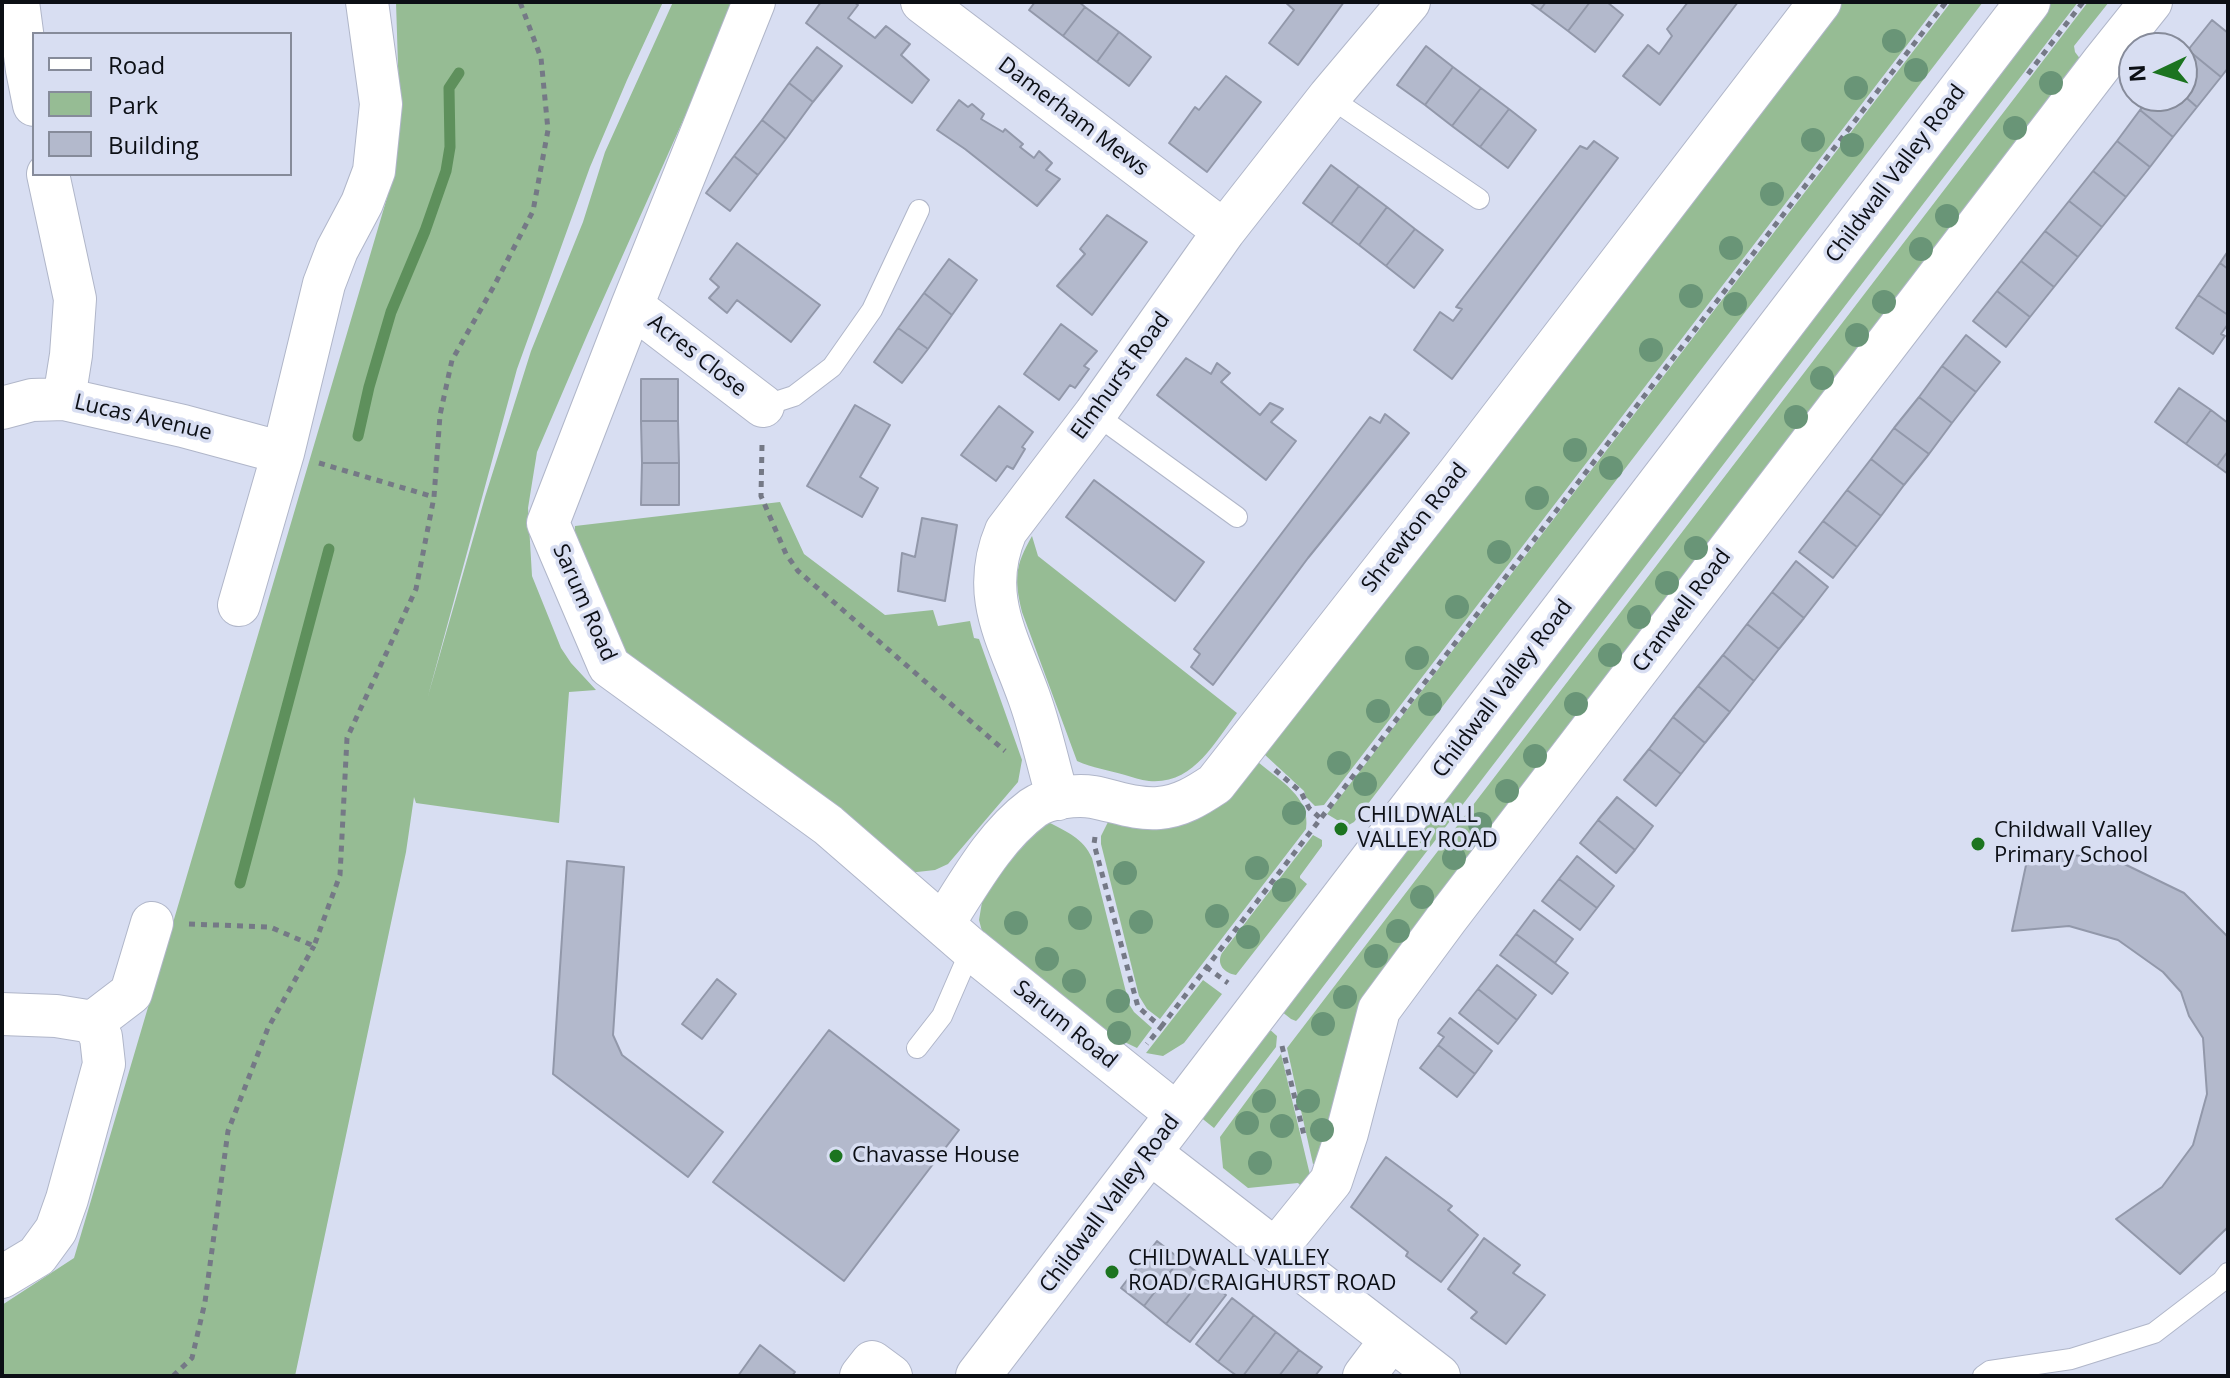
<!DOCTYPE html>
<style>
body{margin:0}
#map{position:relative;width:2230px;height:1378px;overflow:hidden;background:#d8def2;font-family:"Open Sans",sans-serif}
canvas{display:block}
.frame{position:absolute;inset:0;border:4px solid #0c0f15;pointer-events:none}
.legend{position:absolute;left:32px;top:32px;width:260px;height:144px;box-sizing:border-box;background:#d8def2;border:2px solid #868b9a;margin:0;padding:10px 14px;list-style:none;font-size:24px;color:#0c0f15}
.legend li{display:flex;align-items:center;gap:16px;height:40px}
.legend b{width:40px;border:2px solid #868b9a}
.north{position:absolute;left:2118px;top:32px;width:80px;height:80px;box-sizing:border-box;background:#d8def2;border:2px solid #868b9a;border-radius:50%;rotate:266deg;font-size:22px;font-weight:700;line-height:32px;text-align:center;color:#0c0f15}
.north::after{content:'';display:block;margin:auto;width:28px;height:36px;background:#1c7420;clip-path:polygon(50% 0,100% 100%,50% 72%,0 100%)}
</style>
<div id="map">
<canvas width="2230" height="1378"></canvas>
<div class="frame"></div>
<ul class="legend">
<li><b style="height:10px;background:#fff"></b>Road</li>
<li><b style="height:22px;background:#96bc94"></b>Park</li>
<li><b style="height:22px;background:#b3b9cc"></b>Building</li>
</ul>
<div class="north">N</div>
</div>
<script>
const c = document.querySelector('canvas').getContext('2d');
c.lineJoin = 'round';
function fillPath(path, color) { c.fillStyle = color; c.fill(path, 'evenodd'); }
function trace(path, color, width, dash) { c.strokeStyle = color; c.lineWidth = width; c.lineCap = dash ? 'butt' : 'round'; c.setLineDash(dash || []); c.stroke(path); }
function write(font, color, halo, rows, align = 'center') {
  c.font = font + ' "Open Sans",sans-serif'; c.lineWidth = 7; c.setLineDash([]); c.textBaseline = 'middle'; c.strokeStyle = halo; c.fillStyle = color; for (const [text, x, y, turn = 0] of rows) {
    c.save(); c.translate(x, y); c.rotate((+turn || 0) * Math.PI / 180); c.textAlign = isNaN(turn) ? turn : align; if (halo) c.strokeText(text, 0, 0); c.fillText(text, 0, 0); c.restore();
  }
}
const green = new Path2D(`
 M396,2H663L627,80L590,167L517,369L428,696L485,497L531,351L583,222L605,152L673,2H736L588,333L537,452L528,508L532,576L561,648L571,663L596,690L569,692L559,823L416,803L414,797L406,852L295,1376H2V1305L74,1258L389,191L399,97Z
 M1840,2H1940L1324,805L1315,806L1306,797L1304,791L1264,754Z
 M1951,2H1983L1354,822L1347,826L1327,814Z
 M2052,2H2078L1299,1018L1296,1021L1291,1019L1281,1011Z
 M2088,2H2109L2074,46L2075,52L2081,60L1385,981L1320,1167L1313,1164L1287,1048Z
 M780,502L804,554L885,615L933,610L938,626L970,621L974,638L979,639L1022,760L1018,782L948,864L935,870L908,873L617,648L574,541L575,526Z
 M1032,536L1038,556L1237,713C1214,743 1193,785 1149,781C1140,780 1133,777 1125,775C1108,770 1093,768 1077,761L1022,612C1014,578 1015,566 1032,536Z
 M1258,762C1280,781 1311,797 1306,829L1160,1019L1147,1009L1139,996L1101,844V836L1109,820Z
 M1048,822C1067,832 1083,838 1092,858L1129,1004L1134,1012L1152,1028L1137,1048L1110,1035L983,935L979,920L983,896L1017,848Z
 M1313,835L1322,840V846L1300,876V878L1307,884L1236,975C1224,973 1216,964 1222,953Z
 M1203,980L1222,994L1184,1043L1163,1056L1146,1053Z
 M1267,1027L1277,1036L1276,1047L1214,1128L1199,1116Z
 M1281,1054L1311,1179L1302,1187L1298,1183L1248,1188L1223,1168L1220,1137Z`);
const stream = new Path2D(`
 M358,436L369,387L391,312L425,231L446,171L450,147L449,88L459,73
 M240,883L329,549`);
const building = new Path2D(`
 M821,2H854L858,5L848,18L875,38L886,26L910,44L901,55L929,80L912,103L806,23Z
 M1035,2H1079L1085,7L1063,36L1029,10Z
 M1285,2H1344L1298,65L1269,43L1294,10Z
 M1529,2H1546L1540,10Z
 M1546,2H1590L1568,31L1540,10Z
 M1590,2H1607L1623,15L1595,52L1568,31Z
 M1688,2H1738L1660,105L1623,76L1648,45L1659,54L1672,36L1667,29Z
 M1085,7L1119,32L1097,62L1063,36Z
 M2212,20L2228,33V68L2221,77L2188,50Z
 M1119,32L1151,57L1129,86L1097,62Z
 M1426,46L1453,67L1425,105L1397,85Z
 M817,47L842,66L813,102L789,83Z
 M2188,50L2221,77L2197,107L2182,94V58Z
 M1453,67L1481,88L1452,126L1425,105Z
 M1226,76L1261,102L1207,172L1169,143L1195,107L1199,110Z
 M789,83L813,102L786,139L762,120Z
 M1481,88L1509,109L1480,147L1452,126Z
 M2182,94L2197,107L2173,137L2140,110L2152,96H2182Z
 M959,100L968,107L972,104L984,114L981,119L1003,132L1005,129L1023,144L1020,147L1034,158L1039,151L1052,163L1046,170L1060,179L1037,206L965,149L937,130Z
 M1509,109L1536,130L1508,168L1480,147Z
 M2140,110L2173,137L2150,167L2117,141Z
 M762,120L786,139L758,175L734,156Z
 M1594,141L1618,158L1452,379L1414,350L1440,312L1453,321L1462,309L1456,307L1580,146L1587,149Z
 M2117,141L2150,167L2126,197L2093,171Z
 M734,156L758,175L730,211L706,193Z
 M1331,165L1359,186L1331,224L1303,203Z
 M2093,171L2126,197L2102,227L2069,201Z
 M1359,186L1387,207L1359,245L1331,224Z
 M2069,201L2102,227L2078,257L2045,231Z
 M1387,207L1415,229L1386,266L1359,245Z
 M1107,215L1147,242L1092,315L1057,286L1085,254L1080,249Z
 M1415,229L1443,250L1414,288L1386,266Z
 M2045,231L2078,257L2054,287L2021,261Z
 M737,243L820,305L791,342L737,300L727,313L709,298L719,287L710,279Z
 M2228,251V269L2220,263Z
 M949,259L977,280L952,315L924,293Z
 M2021,261L2054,287L2030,317L1997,291Z
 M2220,263L2228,269V315L2198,295Z
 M1997,291L2030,317L2006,347L1973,321Z
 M924,293L952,315L928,349L898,328Z
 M2198,295L2228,315V324L2221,334L2225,336L2213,354L2176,328Z
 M1061,324L1097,351L1084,366L1089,369L1075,388L1070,385L1059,400L1024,374Z
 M898,328L928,349L902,383L874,362Z
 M1966,335L2000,362L1976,392L1942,366Z
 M1186,358L1211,374L1217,363L1230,373L1221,382L1260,415L1270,403L1283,409L1271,422L1296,441L1266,480L1157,395Z
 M1942,366L1976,392L1952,423L1919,397Z
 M641,379H678V421H641Z
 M2179,388L2211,410L2186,444L2155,422Z
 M1919,397L1952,423L1929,454L1894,428Z
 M855,405L890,425L860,477L878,488L862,517L807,486Z
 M999,406L1033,432L1022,447L1025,449L1013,469L1007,466L996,481L961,455Z
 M2211,410L2228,423V451L2217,466L2186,444Z
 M1385,414L1409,433L1308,558L1213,685L1191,667L1200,654L1194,649L1370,417L1380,423Z
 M641,421H678L679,463H642Z
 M1894,428L1929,454L1904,485L1871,459Z
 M2228,451V474L2217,466Z
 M1871,459L1904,485L1881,516L1847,490Z
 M642,463H679V505H641Z
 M1094,480L1204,562L1175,601L1066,517Z
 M1847,490L1881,516L1857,547L1823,521Z
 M922,518L957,525L945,601L898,591L902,553L915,557Z
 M1823,521L1857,547L1833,578L1799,552Z
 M1796,561L1828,587L1804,618L1772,592Z
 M1772,592L1804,618L1779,649L1747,624Z
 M1747,624L1779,649L1754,681L1723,655Z
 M1723,655L1754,681L1730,712L1698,686Z
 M1698,686L1730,712L1705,743L1673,717Z
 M1673,717L1705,743L1681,774L1649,749Z
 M1649,749L1681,774L1656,806L1624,780Z
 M1617,797L1653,826L1635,850L1598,820Z
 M1598,820L1635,850L1616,873L1580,843Z
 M2029,851L2114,859L2184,893L2228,937V1227L2180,1274L2116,1219L2162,1187L2193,1145L2207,1094L2203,1038L2189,1016L2181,992L2163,972L2118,940L2069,926L2012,931Z
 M1577,856L1614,886L1597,908L1559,879Z
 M567,861L624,867L613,1035L622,1055L723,1132L688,1177L553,1074Z
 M1559,879L1597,908L1580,930L1542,901Z
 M1534,910L1573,939L1555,963L1516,934Z
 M1516,934L1568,973L1552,994L1500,955Z
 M1497,965L1536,995L1517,1020L1478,989Z
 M717,979L736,994L702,1039L682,1024Z
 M1478,989L1517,1020L1498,1044L1459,1013Z
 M1450,1018L1492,1051L1475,1074L1438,1045L1444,1037L1438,1033Z
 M829,1030L959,1130L844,1281L713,1182Z
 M1438,1045L1475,1074L1457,1097L1420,1068Z
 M1386,1157L1452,1206L1448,1210L1478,1235L1441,1282L1406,1256L1408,1252L1351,1207Z
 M1484,1238L1520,1265L1513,1273L1545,1295L1506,1344L1471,1318L1477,1312L1448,1289Z
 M1157,1241L1180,1259L1144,1306L1121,1288Z
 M1180,1259L1203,1277L1166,1324L1144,1306Z
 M1203,1277L1226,1295L1190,1342L1166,1324Z
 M1232,1298L1254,1315L1218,1362L1196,1344Z
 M1254,1315L1276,1332L1243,1376H1237L1218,1362Z
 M1276,1332L1299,1350L1279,1376H1243Z
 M760,1345L795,1372L792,1376H738Z
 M1299,1350L1322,1367L1315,1376H1279Z`);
const path = new Path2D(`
 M2028,74L2083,2
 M762,445L761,496L786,554L798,571L1005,751
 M319,463L434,497L440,415L452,360L494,286L533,211L548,130L541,58L520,2
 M1275,770L1301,792L1309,808L1320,818
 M1095,837L1094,844L1138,1007L1161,1027L1147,1044
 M189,924L270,927L314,946L340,875L347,738L416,589L434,497
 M1206,967L1228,983
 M1161,1027L1946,2
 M1282,1046L1304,1135
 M173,1376L192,1358L205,1302L228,1131L268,1028L314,946`);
const service = new Path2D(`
 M1329,97L1479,199
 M763,406L794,396L832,367L872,310L919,210
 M1095,414L1237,517
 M917,1048L942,1016L971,949
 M1983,1376L1990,1371L2071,1359L2154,1333L2222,1281L2228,1273`);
const minor = new Path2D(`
 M18,2L27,70L34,105
 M754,2L632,306L548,523L609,666L828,825L971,949L1178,1115
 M922,2L1224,231
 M48,174L75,299L71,355L64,399
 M632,306L763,406
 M2,408L32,400L64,399L183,426L283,453
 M239,605L283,453L324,284L337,250L362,203L374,171L381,104L367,2
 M1058,799C1048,765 1041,730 1029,697C1008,638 979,595 1006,531L1095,414L1224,231L1329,97L1409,2
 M943,924C969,884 994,837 1033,808C1047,798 1076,794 1093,797C1115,801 1136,810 1159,808C1181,806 1197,796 1215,784L1458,474L1820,2
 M2,1014L56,1016L93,1022L101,1037L104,1064L67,1199L56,1230L37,1256L2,1277
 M93,1022L131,993L152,923
 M1149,1152L1439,1376
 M1275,1250L1331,1181L1347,1133L1379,1010L1447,918L2103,62L2151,2
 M861,1376L872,1362L891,1376
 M1364,1376L1391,1340`);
const secondary = new Path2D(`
 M978,1376L2028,2`);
const trees = [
 [1894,41],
 [1916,70],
 [2051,83],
 [1856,88],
 [2015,128],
 [1813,140],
 [1852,145],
 [1772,194],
 [1947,216],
 [1731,248],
 [1921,249],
 [1691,296],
 [1884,302],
 [1735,304],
 [1857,335],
 [1651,350],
 [1822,378],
 [1796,417],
 [1575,450],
 [1611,468],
 [1537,498],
 [1696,548],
 [1499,552],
 [1667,583],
 [1457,607],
 [1639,617],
 [1610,655],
 [1417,658],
 [1430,704],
 [1576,704],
 [1378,711],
 [1535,756],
 [1339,763],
 [1365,784],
 [1507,791],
 [1294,813],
 [1480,824],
 [1454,858],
 [1257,868],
 [1125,873],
 [1284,890],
 [1422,897],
 [1217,916],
 [1080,918],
 [1141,922],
 [1016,923],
 [1398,931],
 [1248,937],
 [1376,956],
 [1047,959],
 [1074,981],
 [1345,997],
 [1118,1001],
 [1323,1024],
 [1119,1033],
 [1264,1101],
 [1308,1101],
 [1247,1123],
 [1282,1126],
 [1322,1130],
 [1260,1163]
];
const markers = [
 [1341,829,8,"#1c7420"],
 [1978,844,8,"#1c7420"],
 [836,1156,8,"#1c7420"],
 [1112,1272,8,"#1c7420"]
];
const streetNames = [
 ["Damerham Mews",1073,117,37],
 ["Childwall Valley Road",1896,174,-53],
 ["Acres Close",697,356,38],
 ["Elmhurst Road",1121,376,-54],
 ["Lucas Avenue",143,418,13],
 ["Shrewton Road",1415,528,-52],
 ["Sarum Road",584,603,66],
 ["Cranwell Road",1682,611,-53],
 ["Childwall Valley Road",1503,689,-53],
 ["Sarum Road",1065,1025,39],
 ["Childwall Valley Road",1110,1204,-53]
];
const poiNames = [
 ["CHILDWALL",1357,816],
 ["VALLEY ROAD",1357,841],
 ["Childwall Valley",1994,831],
 ["Primary School",1994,856],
 ["Chavasse House",852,1156],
 ["CHILDWALL VALLEY",1128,1259],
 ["ROAD/CRAIGHURST ROAD",1128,1284]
];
fillPath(green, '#96bc94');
trace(stream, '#5e905c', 11);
fillPath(building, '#b3b9cc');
trace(building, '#9298aa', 2);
trace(service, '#b0b6c9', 22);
trace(minor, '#b0b6c9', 44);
trace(secondary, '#b0b6c9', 46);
trace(path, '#757986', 5, [6, 6]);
trace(service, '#fff', 20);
trace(minor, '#fff', 42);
trace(secondary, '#fff', 44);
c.fillStyle = '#699577';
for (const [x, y] of trees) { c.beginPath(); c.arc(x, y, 12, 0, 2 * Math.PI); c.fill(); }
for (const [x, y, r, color] of markers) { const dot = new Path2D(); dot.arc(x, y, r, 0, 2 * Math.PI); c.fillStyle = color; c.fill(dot); trace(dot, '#d8def2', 3); }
write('22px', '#0c0f15', '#d8def2', streetNames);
write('22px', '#0c0f15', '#d8def2', poiNames, 'left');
</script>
